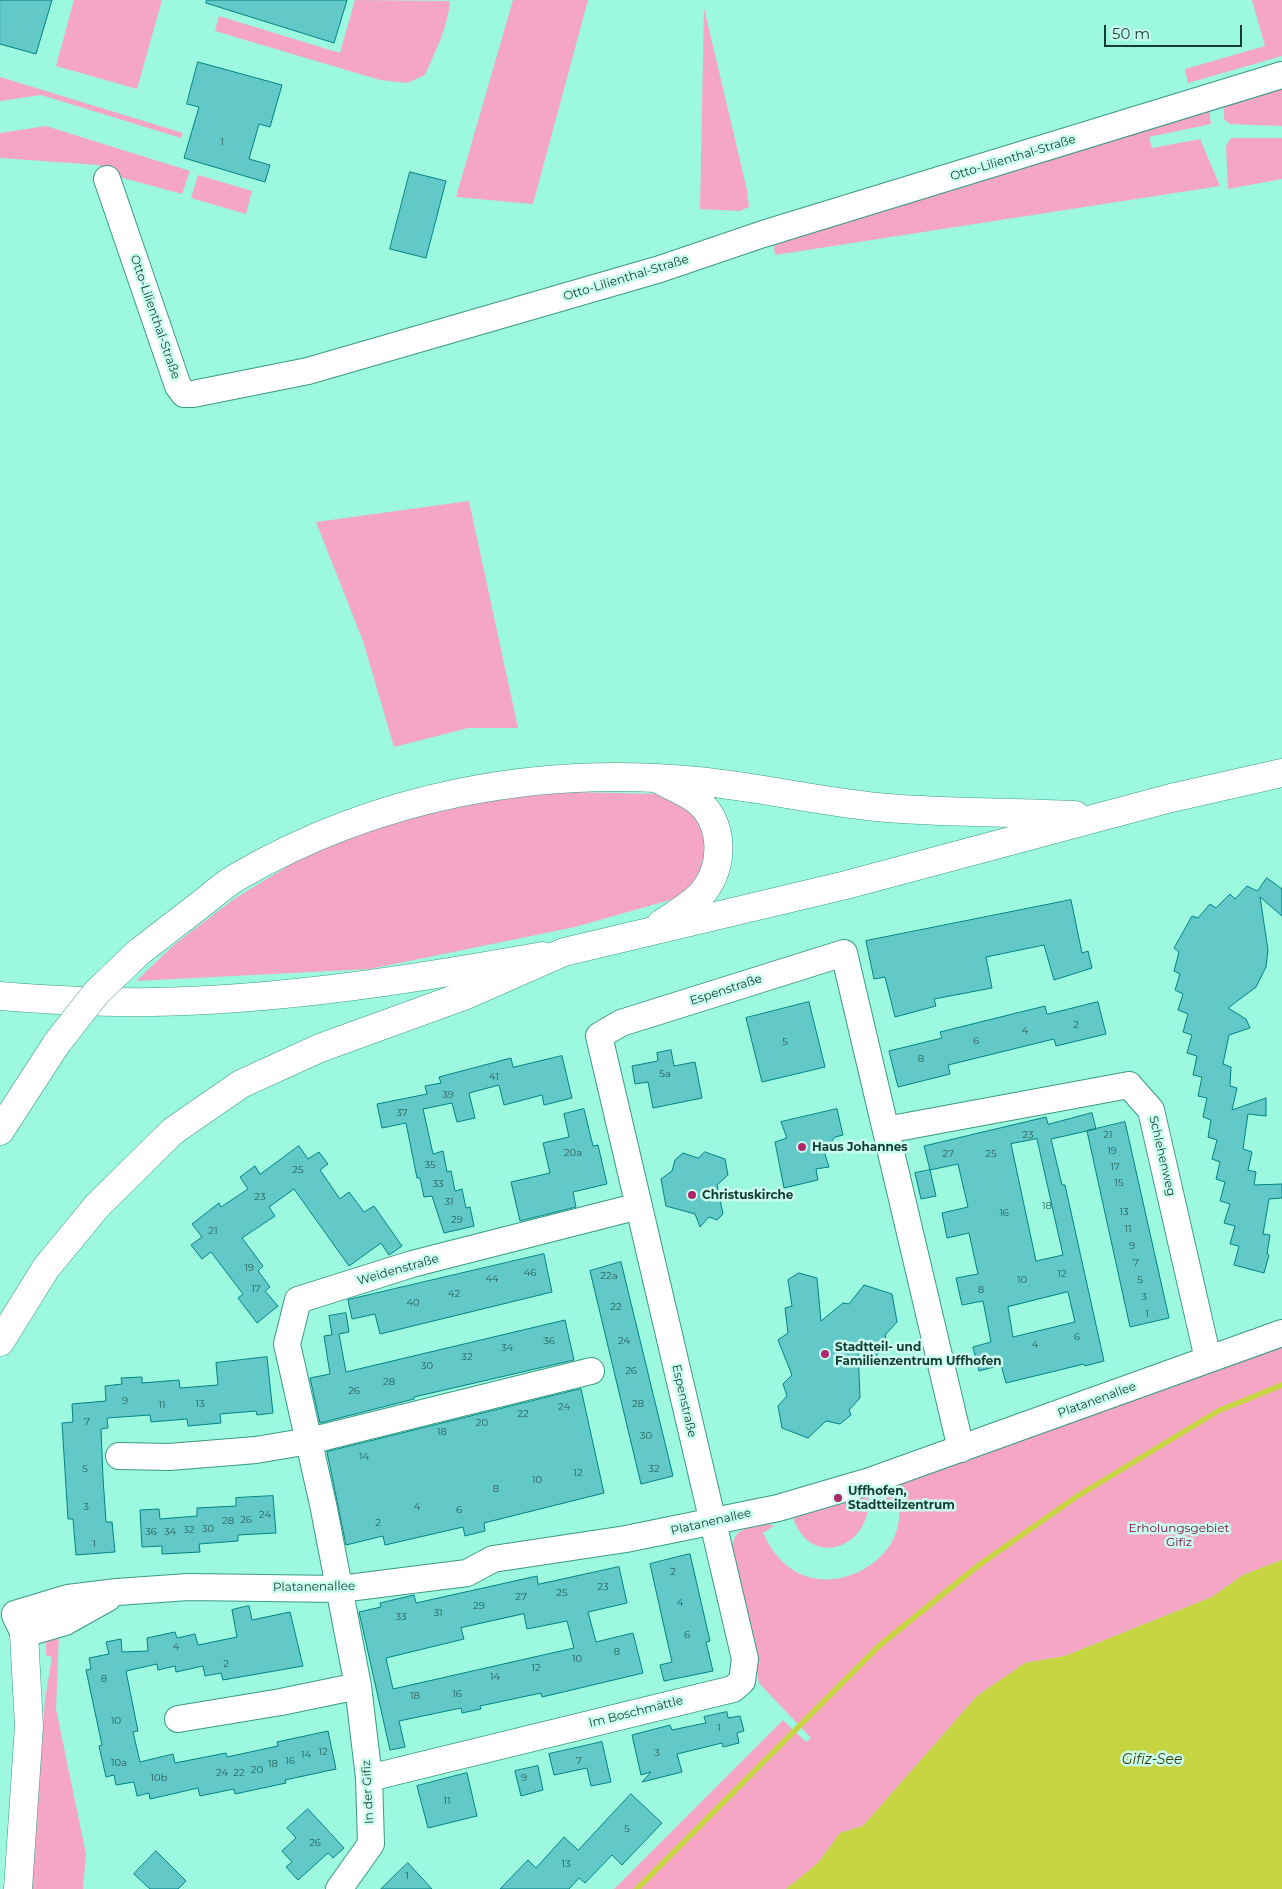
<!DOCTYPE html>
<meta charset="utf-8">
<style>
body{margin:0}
#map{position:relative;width:1282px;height:1889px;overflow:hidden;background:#9cf8df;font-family:Montserrat,sans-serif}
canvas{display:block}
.scale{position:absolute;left:1104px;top:25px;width:138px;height:22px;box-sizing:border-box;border:2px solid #153c32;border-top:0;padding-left:6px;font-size:15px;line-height:18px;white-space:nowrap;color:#153c32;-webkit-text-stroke:4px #c9fdee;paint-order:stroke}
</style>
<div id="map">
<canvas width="1282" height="1889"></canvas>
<div class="scale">50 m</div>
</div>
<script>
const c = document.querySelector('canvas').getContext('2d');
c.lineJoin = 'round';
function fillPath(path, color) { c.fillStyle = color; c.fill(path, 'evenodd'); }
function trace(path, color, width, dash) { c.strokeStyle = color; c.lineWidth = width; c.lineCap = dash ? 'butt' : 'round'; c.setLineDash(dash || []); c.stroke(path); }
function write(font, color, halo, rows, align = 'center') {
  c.font = font + ' Montserrat,sans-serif'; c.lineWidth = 5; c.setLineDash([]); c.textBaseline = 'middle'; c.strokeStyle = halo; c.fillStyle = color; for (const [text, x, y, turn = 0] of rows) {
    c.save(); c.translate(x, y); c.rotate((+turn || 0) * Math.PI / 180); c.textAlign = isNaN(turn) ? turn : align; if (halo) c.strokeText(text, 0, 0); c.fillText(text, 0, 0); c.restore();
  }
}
const green = new Path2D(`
 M74,0H162L137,89L56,66Z
 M355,0L450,1C448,27 435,52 425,75L407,83L380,80L215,31L219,16L340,53Z
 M513,0H588L533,204L456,197Z
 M1252,0H1282V56L1188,83L1185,69L1265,46Z
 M704,8L747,190L749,207L740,211L700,209Z
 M0,77L183,133L181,138L41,95L0,101Z
 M1282,85V126L1230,124L1224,119V105Z
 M1209,108L1211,124L1149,137L1152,148L1200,139L1220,186L775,255L774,246L795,237L977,183L1007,171Z
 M46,126L190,171L182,194L116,176L99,165L0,158V133Z
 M1231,138H1282V179L1228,189L1226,146Z
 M198,175L252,191L246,214L191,198Z
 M469,501L518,728H468L394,747L363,641L316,522Z
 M520,791L665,794L707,824V876L684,896L575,927L370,969L136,981L175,944L234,899L316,849L409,817Z
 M1282,1343V1560L1243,1575L1212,1597L1065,1656L1025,1663L977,1696L863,1826L840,1833L818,1863L786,1889H614L783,1720L806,1742L811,1738L759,1683L732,1549C733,1544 733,1539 737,1534C743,1527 767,1521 774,1526L763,1533C769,1545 775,1555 785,1564C819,1594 871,1577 892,1542C899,1529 900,1515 900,1501L886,1500L884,1485Z
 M868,1490C877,1548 808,1573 792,1514Z
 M59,1634L56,1709L86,1854L83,1889H27L38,1798L45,1699L52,1657L46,1655V1637Z`);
const water = new Path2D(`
 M1282,1560V1889H786L818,1863L840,1833L863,1826L977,1696L1025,1663L1065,1656L1212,1597L1243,1575Z`);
const stream = new Path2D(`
 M637,1889L879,1646L979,1565L1076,1497L1218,1411L1282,1385`);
const building = new Path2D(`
 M0,0H52L36,54L0,44Z
 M207,0H347L334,43L206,3Z
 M198,62L282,85L270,127L259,124L249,159L270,165L265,182L184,158L199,107L187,104Z
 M410,172L446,181L426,258L390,249Z
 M1267,878L1282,889V916L1260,897L1268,950L1266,967L1256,987L1228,1008L1246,1019L1250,1028L1229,1035L1223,1064L1231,1067L1230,1086L1237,1088L1232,1110L1266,1098V1116L1248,1114L1243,1149L1252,1152L1248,1170L1256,1172L1254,1185L1282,1184V1198L1269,1199L1263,1234L1270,1235L1267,1254L1269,1255L1264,1273L1234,1265L1239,1246L1230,1244L1235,1226L1224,1223L1230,1204L1220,1201L1225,1182L1216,1179L1220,1162L1212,1159L1217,1140L1208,1137L1211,1120L1203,1117L1207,1098L1198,1096L1202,1077L1193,1075L1197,1056L1187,1053L1192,1035L1183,1032L1188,1014L1178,1010L1183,994L1175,990L1180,974L1174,971L1179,952L1174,948L1192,916L1198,918L1210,904L1216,908L1230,894L1235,899L1247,886L1257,891Z
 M1071,900L1082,953L1088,951L1092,968L1054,980L1044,945L986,957L992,988L934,999L936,1006L895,1017L885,977L874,979L866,941Z
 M809,1002L825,1067L762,1082L746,1018Z
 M1098,1002L1106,1034L1056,1046L1054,1039L948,1065L950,1074L898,1087L889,1051L942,1038L940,1032L1045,1006L1047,1014Z
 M671,1050L674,1066L695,1062L702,1098L653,1108L648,1082L635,1084L632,1066L658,1061L657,1053Z
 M562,1056L572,1098L544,1105L542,1095L504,1105L499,1085L469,1093L475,1118L457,1122L452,1103L423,1109L433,1154L443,1151L447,1172L451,1171L455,1191L462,1189L466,1208L470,1207L474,1226L444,1233L432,1196L424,1197L420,1178H417L406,1123L382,1128L377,1104L427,1094L425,1086L441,1083L439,1077L511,1058L513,1067Z
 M584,1109L593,1146L598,1145L607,1184L573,1192L576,1207L520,1221L511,1182L550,1173L543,1143L569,1137L564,1114Z
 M837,1109L843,1135L835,1137L824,1151L829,1167L816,1169L818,1180L784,1188L775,1142L787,1138L781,1122Z
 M1092,1113L1096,1129L1051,1139L1062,1185H1065L1104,1361L1085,1366L1084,1364L1006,1383L1001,1365L979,1371L973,1347L991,1342L983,1301L962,1305L956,1278L978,1274L969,1233L947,1238L942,1213L968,1207L958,1164L930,1170L924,1146L1046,1117L1048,1124ZM1037,1139L1063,1255L1036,1261L1011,1144ZM1068,1292L1075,1322L1013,1337L1008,1307Z
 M1125,1122L1169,1318L1130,1327L1087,1131Z
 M299,1146L308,1159L319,1152L328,1164L320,1170L340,1199L349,1192L364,1212L374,1206L402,1246L389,1255L381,1243L349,1266L294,1189L269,1207L275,1216L242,1238L263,1266L258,1271L270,1287L265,1291L278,1306L257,1323L238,1298L243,1294L211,1252L202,1259L191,1245L202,1237L192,1224L219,1203L221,1207L248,1189L240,1177L255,1166L260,1174Z
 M705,1152L725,1159L728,1175L717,1185L723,1214L717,1220L709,1217L700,1227L695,1214L666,1206L661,1179L672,1171L675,1160L683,1153L698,1158Z
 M930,1170L936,1196L921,1199L915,1173Z
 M544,1254L552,1292L380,1334L375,1314L352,1319L348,1300Z
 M621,1262L673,1476L641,1484L590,1271Z
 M799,1273L817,1278L821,1321L843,1303L849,1304L864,1285L892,1294L897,1322L885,1335L887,1344L876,1356L858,1347L860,1398L849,1410L851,1415L840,1424L826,1421L808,1438L782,1428L778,1406L787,1396L783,1384L792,1375L778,1340L788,1333L785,1308L792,1306L788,1280Z
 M346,1313L349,1332L339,1334L346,1372L565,1320L574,1360L414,1397V1399L320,1423L310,1378L330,1374L324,1336L332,1335L329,1316Z
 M267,1357L273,1413L257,1415L256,1411L220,1414L221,1423L188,1426L187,1419L151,1422L150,1415L107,1418L108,1428L101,1429L103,1478L106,1522H112L115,1552L76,1555L73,1519H68L62,1423L73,1422L72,1404L106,1401L105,1386L122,1384L121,1378L142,1377V1383L179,1380L180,1388L218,1385L216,1363Z
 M581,1389L604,1493L484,1523L485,1531L465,1536L463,1527L385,1545L383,1536L346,1545L327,1452Z
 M273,1496L276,1533L238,1535V1541L199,1544L200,1552L162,1554V1546L142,1547L140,1510L159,1509L160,1519L197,1516V1508L236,1506V1498Z
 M690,1554L710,1641L706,1642L713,1671L664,1681L660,1665L672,1662L650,1564Z
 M619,1567L627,1603L588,1612L596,1642L633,1633L643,1673L542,1697L541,1693L480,1706L481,1709L462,1713L461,1708L399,1721L405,1747L390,1750L359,1612L381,1607L380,1603L414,1595L416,1603L537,1576L538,1584ZM524,1614L527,1629L567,1621L574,1648L393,1689L386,1658L464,1639L461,1628Z
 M249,1606L252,1620L290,1612L303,1666L223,1680L221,1673L205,1676L203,1666L176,1672L175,1666L158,1670L157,1664L126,1671L138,1731L133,1732L140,1762L173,1754L175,1763L226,1753L227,1757L278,1746L277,1742L328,1731L336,1769L285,1780L286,1783L235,1794L234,1789L200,1796L198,1788L150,1799L149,1793L137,1796L134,1782L116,1785L114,1775L106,1777L99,1746L102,1745L86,1670L91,1669L89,1658L109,1654L106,1642L121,1639L122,1652L148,1651L147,1638L175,1632L177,1638L195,1634L198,1645L237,1637L232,1610Z
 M727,1712L728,1718L740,1716L744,1731L737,1733L739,1743L723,1747L722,1743L677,1754L682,1772L642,1782L651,1772L641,1775L632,1735L670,1725L672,1730L706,1723L704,1717Z
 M602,1742L611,1782L591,1786L587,1768L554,1775L549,1754Z
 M538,1766L543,1790L521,1796L515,1771Z
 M467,1773L477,1816L428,1828L417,1786Z
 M631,1794L662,1823L622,1865L612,1855L585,1883L579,1878L569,1889H500L528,1860L536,1868L564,1837L578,1850Z
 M308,1809L344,1848L333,1858L328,1853L298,1880L286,1867L292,1862L282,1851L296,1838L287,1828Z
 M156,1851L186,1881L178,1889H150L134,1874Z
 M408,1863L432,1889H381Z`);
const minor = new Path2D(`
 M107,179L178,386L184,394H193L308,371L660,269L763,234L1282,75
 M886,1130L1129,1085L1151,1110L1208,1359
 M119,1456L169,1457L256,1450L309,1441L591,1371
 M15,1614L68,1598L117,1592L188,1587L340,1589L467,1573L493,1559L626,1539L778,1508L870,1481L1282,1333
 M15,1615L24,1634L65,1622L108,1598
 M178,1719L281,1702L358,1686
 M369,1778L733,1689L742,1681L745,1659L599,1036L621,1023L844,953L961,1449
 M339,1889L371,1844L369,1778L358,1686L324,1509L287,1344L298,1300L412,1264L639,1206`);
const major = new Path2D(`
 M0,996C50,1000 101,1003 151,1002C283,1000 414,979 543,956`);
const highway = new Path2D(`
 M661,924C675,914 694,904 704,891C724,865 724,825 699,802C689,793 674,788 662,781
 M139,952C161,935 183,918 205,901C215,893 225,884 237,877C376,796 538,765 697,781C761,787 824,803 888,808C950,813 1013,812 1075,815
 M0,1131L57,1043
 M0,1342L46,1268L97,1206L173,1131L241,1084L320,1048L466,995L564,952L846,885L1171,798L1282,773
 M18,1889L29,1726L24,1634`);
const highwayBridge = new Path2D(`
 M57,1043L97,992L139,952`);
const markers = [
 [802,1147,5,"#ae276b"],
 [692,1195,5,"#ae276b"],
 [825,1354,5,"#ae276b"],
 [838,1498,5,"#ae276b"]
];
const numberNames = [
 ["1",222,142],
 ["2",1076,1025],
 ["4",1025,1031],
 ["6",976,1041],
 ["5",785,1042],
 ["8",921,1059],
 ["5a",665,1074],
 ["41",494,1077],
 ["39",448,1095],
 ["37",402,1113],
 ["23",1028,1135],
 ["21",1108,1135],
 ["19",1112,1151],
 ["20a",573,1153],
 ["27",948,1154],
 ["25",991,1154],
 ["35",430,1165],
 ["17",1115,1167],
 ["25",298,1170],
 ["15",1119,1183],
 ["33",438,1184],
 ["23",260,1197],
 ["31",449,1202],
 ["18",1047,1206],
 ["13",1124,1212],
 ["16",1004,1213],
 ["29",457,1220],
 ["11",1128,1229],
 ["21",213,1231],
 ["9",1132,1246],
 ["7",1136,1263],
 ["19",249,1268],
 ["46",530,1273],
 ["12",1062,1274],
 ["22a",609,1276],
 ["44",492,1279],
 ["10",1022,1280],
 ["5",1140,1280],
 ["17",256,1289],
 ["8",981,1290],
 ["42",454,1294],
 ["3",1144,1297],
 ["40",413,1303],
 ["22",616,1307],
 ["1",1147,1314],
 ["6",1077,1337],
 ["36",549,1341],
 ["24",624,1341],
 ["4",1035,1345],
 ["34",507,1348],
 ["32",467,1357],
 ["30",427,1366],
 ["26",631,1371],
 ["28",389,1382],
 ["26",354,1391],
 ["9",125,1401],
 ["13",200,1404],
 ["28",638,1404],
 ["11",162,1405],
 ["24",564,1407],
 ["22",523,1414],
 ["7",87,1422],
 ["20",482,1423],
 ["18",442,1432],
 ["30",646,1436],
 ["14",364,1457],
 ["5",85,1469],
 ["32",654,1469],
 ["12",578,1473],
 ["10",537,1480],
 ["8",496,1489],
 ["3",86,1507],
 ["4",417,1507],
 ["6",459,1510],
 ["24",265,1515],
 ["26",246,1520],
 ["28",228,1521],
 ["2",378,1523],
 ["30",208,1529],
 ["32",189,1530],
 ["36",151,1532],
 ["34",170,1532],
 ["1",94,1544],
 ["2",673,1572],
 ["23",603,1587],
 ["25",562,1593],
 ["27",521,1597],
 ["4",680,1603],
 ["29",479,1606],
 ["31",438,1613],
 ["33",401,1617],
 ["6",687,1635],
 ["4",176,1647],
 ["8",617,1652],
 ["10",577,1659],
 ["2",226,1664],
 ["12",536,1668],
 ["14",495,1677],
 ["8",104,1679],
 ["16",457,1694],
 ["18",415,1696],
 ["10",116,1721],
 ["1",719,1728],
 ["12",323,1752],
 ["3",657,1753],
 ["14",306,1755],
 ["16",290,1761],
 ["7",579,1761],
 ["10a",119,1763],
 ["18",273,1764],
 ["20",257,1770],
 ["24",222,1773],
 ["22",239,1773],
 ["10b",159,1778],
 ["9",524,1778],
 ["11",447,1801],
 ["5",627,1829],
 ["26",315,1843],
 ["13",566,1864],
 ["1",407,1876]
];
const streetNames = [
 ["Otto-Lilienthal-Straße",1013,158,-17],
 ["Otto-Lilienthal-Straße",626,278,-17],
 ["Otto-Lilienthal-Straße",155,317,71],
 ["Espenstraße",726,990,-18],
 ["Schlehenweg",1162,1156,77],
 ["Weidenstraße",398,1270,-16],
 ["Platanenallee",1097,1400,-20],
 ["Espenstraße",684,1401,77],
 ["Platanenallee",711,1522,-13],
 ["Platanenallee",314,1587,-1],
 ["Im Boschmättle",636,1712,-14],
 ["In der Gifiz",368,1792,-93]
];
const poiNames = [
 ["Haus Johannes",812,1147],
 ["Christuskirche",702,1195],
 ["Stadtteil- und",835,1347],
 ["Familienzentrum Uffhofen",835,1361],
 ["Uffhofen,",848,1491],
 ["Stadtteilzentrum",848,1505]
];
const parkNames = [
 ["Erholungsgebiet",1179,1528],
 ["Gifiz",1179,1542]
];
const waterNames = [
 ["Gifiz-See",1152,1760]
];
fillPath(green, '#f4a6c4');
fillPath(water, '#c5d440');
trace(stream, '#c5d440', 5.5);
fillPath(building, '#63c8c8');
trace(building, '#008383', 1);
trace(minor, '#3c9a84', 28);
trace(major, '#3c9a84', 29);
trace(highway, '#3c9a84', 29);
trace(minor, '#fff', 26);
trace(major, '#fff', 28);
trace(highway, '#fff', 28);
trace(highwayBridge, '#3c9a84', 29, []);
trace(highwayBridge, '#fff', 28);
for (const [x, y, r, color] of markers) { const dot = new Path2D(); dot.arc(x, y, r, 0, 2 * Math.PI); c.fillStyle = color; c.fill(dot); trace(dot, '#c9fdee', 2); }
write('10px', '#285f58', null, numberNames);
write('12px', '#153c32', '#c9fdee', streetNames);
write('bold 12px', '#153c32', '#c9fdee', poiNames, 'left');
write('12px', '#80064a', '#c9fdee', parkNames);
write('italic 14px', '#3a3f01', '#c9fdee', waterNames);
</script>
